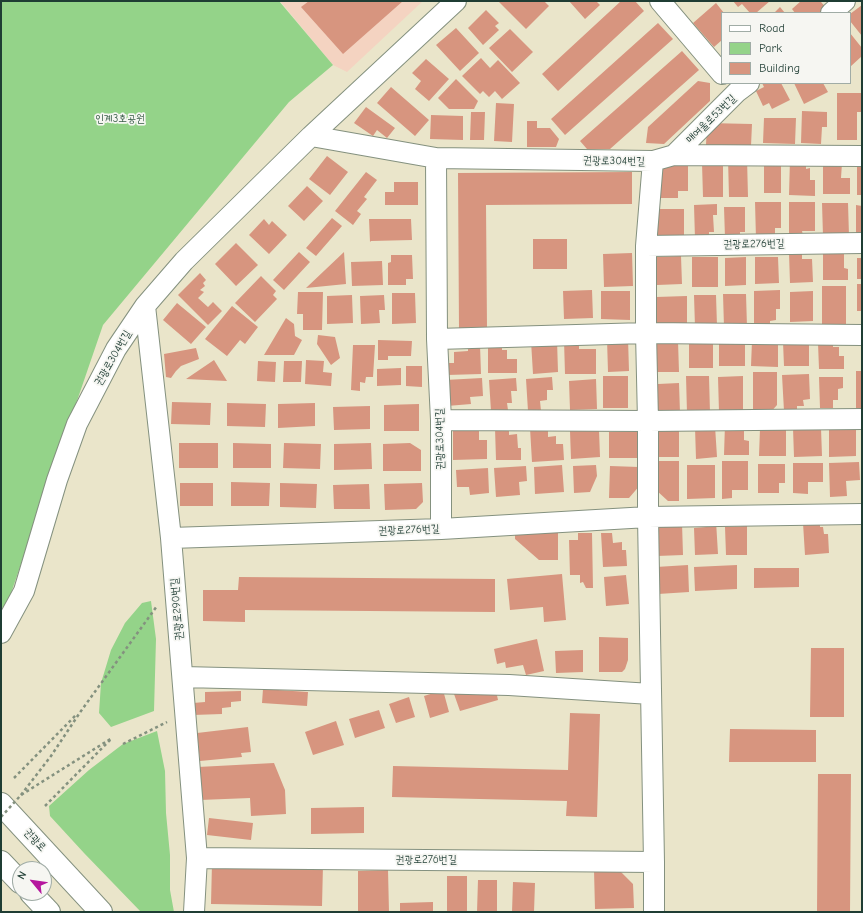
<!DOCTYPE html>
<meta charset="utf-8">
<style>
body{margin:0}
#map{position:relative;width:863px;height:913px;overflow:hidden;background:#eae5ca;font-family:"Comic Neue",sans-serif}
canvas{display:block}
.frame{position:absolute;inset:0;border:2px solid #1f3d34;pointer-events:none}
.legend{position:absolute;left:721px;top:12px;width:130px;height:72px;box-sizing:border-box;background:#f6f6f2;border:1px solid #a0aca6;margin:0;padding:5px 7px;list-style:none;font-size:12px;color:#1f3d34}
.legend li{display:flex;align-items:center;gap:8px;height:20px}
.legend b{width:20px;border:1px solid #a0aca6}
.north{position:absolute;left:12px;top:861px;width:40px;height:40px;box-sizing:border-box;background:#f6f6f2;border:1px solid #a0aca6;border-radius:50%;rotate:299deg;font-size:11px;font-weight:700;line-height:16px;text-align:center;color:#1f3d34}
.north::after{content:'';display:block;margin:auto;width:14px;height:18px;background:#b5179e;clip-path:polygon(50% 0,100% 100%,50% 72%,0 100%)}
</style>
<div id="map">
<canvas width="863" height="913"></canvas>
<div class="frame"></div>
<ul class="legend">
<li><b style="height:5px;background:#fff"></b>Road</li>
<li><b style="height:11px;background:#94d389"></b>Park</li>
<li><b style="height:11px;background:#d7957f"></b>Building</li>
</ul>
<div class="north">N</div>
</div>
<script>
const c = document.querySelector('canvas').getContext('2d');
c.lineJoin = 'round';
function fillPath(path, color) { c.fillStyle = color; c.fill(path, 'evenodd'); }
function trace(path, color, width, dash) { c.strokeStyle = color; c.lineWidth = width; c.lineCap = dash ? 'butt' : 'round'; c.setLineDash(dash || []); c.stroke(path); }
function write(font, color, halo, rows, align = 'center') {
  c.font = font + ' "Comic Neue","Poor Story",sans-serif'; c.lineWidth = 3.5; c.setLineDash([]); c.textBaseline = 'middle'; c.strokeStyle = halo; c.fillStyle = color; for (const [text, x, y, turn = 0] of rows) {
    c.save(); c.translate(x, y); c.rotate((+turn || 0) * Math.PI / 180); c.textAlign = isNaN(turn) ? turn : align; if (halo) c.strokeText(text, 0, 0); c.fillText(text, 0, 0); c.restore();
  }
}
const built = new Path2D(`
 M280,1H423L347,72L333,65Z`);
const green = new Path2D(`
 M1,1H279L333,65L289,102L103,325L9,599L1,610Z
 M151,601L156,639L154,711L111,727L99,713L101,683L111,650L125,623L142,603Z
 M157,731L165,771L166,813L170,855V890L174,912H141L84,853L50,816L49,806L89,770L123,744Z`);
const building = new Path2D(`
 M309,1H403L343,54L301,7Z
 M498,1H544L549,6L526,29Z
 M569,1H596L600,5L585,19Z
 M621,1H635L644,11L558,91L542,74Z
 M733,1H770L756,13H750L742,4L738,7Z
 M801,1H822L821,2L829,11L827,13H795L792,9Z
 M716,3L724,13H722V40L714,47L693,23Z
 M862,5V36L850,21V14Z
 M780,7L785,13H774Z
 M486,10L499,23L495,26L499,30L483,45L468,28Z
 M658,23L673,39L565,135L551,119Z
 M456,28L479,53L460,71L436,45Z
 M510,29L533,52L512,72L489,48Z
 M850,33L862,48V56L850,67Z
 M682,51L699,70L610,149H587L580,141Z
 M481,58L490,68L498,60L520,83L502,99L495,91L489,97L483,91L480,94L462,76Z
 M426,59L449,79L429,101L415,89L421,81L412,73Z
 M456,79L478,101L474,109H449L438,98Z
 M698,81L710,83V101L664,144L646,143L648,127Z
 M762,83H781L790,100L772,109L769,103L763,106L756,91L764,87Z
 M794,83H823L828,92L804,104Z
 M391,87L429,120L415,136L377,103Z
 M837,93H862V112H857V140H837Z
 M496,103L514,104L512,142L494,141Z
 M366,107L395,128L387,138L377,130L373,136L354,123Z
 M802,111L827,112V127H822L821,144L801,143Z
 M471,112H485L484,140H470Z
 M431,115L463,116V140L430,139Z
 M764,118H796L795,144L763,143Z
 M527,121H537V128H550L559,139L556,147H527Z
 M707,123L752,124L751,146L706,145Z
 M327,156L348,172L330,195L309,179Z
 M728,158H747L748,197H729Z
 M790,159H806V169L810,168V180H815V196L789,195Z
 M857,162H862V195H857Z
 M660,163H688V191H678V198H661Z
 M702,163H723V197H703Z
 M823,163H842L841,178H850V194H823Z
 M764,164H781V193H764Z
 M366,172L377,180L364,197L367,199L357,211L361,214L353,225L335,211Z
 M632,172V204L486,205L487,328L459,329L458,173Z
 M394,182H418V205H385V192H394Z
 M307,186L323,201L304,221L288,206Z
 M755,202H781V228H775V239H756Z
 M789,202H815V231H802L803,235L789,236Z
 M822,203H848L849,236H823Z
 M717,204V215H713L714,232H709V238L695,239L694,205Z
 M856,205L862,206V236H856Z
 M724,207H745V232H740V238H725Z
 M657,209H684V239H657Z
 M332,218L342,226L316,256L306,248Z
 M264,219L269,225L272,221L287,235L269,254L249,235Z
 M369,219H411L412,240L371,241L370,242Z
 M533,239H567V269H533Z
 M236,243L258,265L236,286L215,264Z
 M823,251H844V268L848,269V280H823Z
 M299,252L310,262L284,290L273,280Z
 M344,252L346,284L306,288Z
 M802,252V259H812L813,282L790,283L789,253Z
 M632,253L633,286L604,287L603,254Z
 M391,255H412L413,279H406V285H388V263L391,262Z
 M681,256L682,284L657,285L656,257Z
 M692,257H718V287H692Z
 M746,257V285L725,286V258Z
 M755,257H778L779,283L755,284Z
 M857,258H862V279H857Z
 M382,261L383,285L352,286L351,262Z
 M200,273L206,280L203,283L205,286L200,290L204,292L198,298L208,307L213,302L222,311L208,325L178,295Z
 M261,276L276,291L273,295L277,299L255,322L235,303Z
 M857,284H862V311H857Z
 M822,286H846V324L822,325Z
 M592,290L593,318L564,319L563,291Z
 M780,290V309H776V320L770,321V327H754V291Z
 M601,291H630V320L601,319Z
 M813,291V321L790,322V292Z
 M298,292H323L322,330H303V314H297Z
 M392,293H415L416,323L392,324Z
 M723,294H746L747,327H724Z
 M352,295L353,323L327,324V296Z
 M384,295L385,310H379L380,323L361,324L360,296Z
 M694,295H716L717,326L695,327Z
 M687,296V323L657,324L656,297Z
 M177,303L206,327L191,344L163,320Z
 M232,306L258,327L245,344L240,340L227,356L205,339Z
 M286,318L294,324L295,336L302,340L294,355H264Z
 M318,335L335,337L340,358L331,365L317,344Z
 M628,338L629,371L608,372L607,339Z
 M579,339V349H596V374H565L564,340Z
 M378,340L412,341L411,356H388V360H378Z
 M557,340L558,372L533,374L531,341Z
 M656,341H678L679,372H656Z
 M752,341H778V367L751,366Z
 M689,342H713V368H689Z
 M783,342H809V366H784Z
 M833,342V347H839V356H844V369H819L818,343Z
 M719,343H745V366H719Z
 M488,344H502V350H507V359H517V373H488Z
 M353,345H375L373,377H366L365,383L360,382V391L351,390Z
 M468,345H480L481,374L447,375L446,363H454V352L468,351Z
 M196,348L199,359L181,366L176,371L171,378L166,377L164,354Z
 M214,360L227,381L186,379Z
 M306,360L324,361L323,372L332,373L331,386L305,384Z
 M258,361L276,362L275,382L257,381Z
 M284,361H302L301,382H283Z
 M406,366H422V387L406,386Z
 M401,368V385L377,386V369Z
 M856,371H862V408H856Z
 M753,372H777V405L769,414H753Z
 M809,374L810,399L803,400L804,406H797V410L784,411L782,375Z
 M603,376H628V408H603Z
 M686,376H709L710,413H687Z
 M743,376V412H719L718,377Z
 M552,377L553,390H547V400L540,401L541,411H528L526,379Z
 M819,377H843V388L838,389V400H833V408H820Z
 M482,378L483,396L470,397L471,404L447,406L445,380Z
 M516,378L517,391H511L512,403H507L508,410L491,411L489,380Z
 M596,379L597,409L570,410L569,381Z
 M679,383L680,413H658V384Z
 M172,402L211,403L210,425L171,424Z
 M227,403L266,404L265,427L227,426Z
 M315,403V426L278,428V404Z
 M419,404V431H384V405Z
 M370,406V429L334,430L333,407Z
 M725,424H744V440L749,441V455H724Z
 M679,426V457H656V427Z
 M715,426L717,457L696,459L695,427Z
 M548,427V437L556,436V444H563L564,460L532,462L530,428Z
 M495,428H509V435L517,434L518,448H521V460H496Z
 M793,428H821L822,456L794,457Z
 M760,429H786V456H759Z
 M829,429H856V456L829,457Z
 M453,430H479V440H487V459L453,460Z
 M599,430L600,457L571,459L570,431Z
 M645,431V458H609V432Z
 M179,443H218V468H179Z
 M233,443L271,444V468H233Z
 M284,443L321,444L320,469L283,468Z
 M371,443L372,469L334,470V444Z
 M410,443L421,450V471H383V444Z
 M656,461H679V501H668L656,490Z
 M722,461H748V490H732V498L722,499Z
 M859,462L860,480L846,481L847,496L830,497L829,463Z
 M793,463H823V482H808V494L793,493Z
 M758,464H785V483H779V493H758Z
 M562,465L564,492L535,494L534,467Z
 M596,465L597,476L590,492L574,493L573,466Z
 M687,465H715V498L687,499Z
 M526,466L527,481L519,482L520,495L496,497L494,468Z
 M610,466L639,467L641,484L629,498H609Z
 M488,468L489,493L470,495L469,487H457L456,470Z
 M231,482L270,483L269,506H231Z
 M180,483H213V506H180Z
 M280,483L317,484L316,508L280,507Z
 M422,483L423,502L416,509L385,510L384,484Z
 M369,484L370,509H334L333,485Z
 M706,521H716L718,554L695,555L694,528L706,527Z
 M820,522V527H823L824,534H828L829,553L805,555L803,523Z
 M682,523L683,555L657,556L656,524Z
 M747,526V555H726L725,527Z
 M515,528L558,529V560H539L515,539Z
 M578,533H592L593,588H586L583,582L580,583V575H570L569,540H578Z
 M601,533H612L613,543L622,542V550H626L627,566L603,567Z
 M688,565L689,592L658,594L656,567Z
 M737,565V589L695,591L694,567Z
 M754,568H799V587L754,588Z
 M562,574L566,620L544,622L543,607L510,610L507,579Z
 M626,575L629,604L606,606L604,577Z
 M239,577L495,579V612L245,610V622L203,621V590H238Z
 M599,637L628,638V660L625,669L622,672H599Z
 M537,639L544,671L526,675L523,665L506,668L505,662L497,664L494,649Z
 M811,648H844V717H810Z
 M583,650V672L556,673L555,651Z
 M263,689L308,692L307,706L262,703Z
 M443,690L449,712L430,718L424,696Z
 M241,691V701L231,702V707L222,708V714L193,715V703L205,702V692Z
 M496,691L498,700L460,711L454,694Z
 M409,697L415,717L396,723L389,704Z
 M379,710L385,728L355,738L349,719Z
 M570,713L600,714L597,817L566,816L567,801L392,797L393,766L568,770Z
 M336,721L344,745L313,755L305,732Z
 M248,727L251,752L241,753L242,757L200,761L197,733Z
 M730,729L816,730V762H729Z
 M274,763L285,790L286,814L251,816L250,798L200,800L198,767Z
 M818,774H851L850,912H817Z
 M364,807V833L311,834V808Z
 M209,818L253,823L251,840L207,835Z
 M212,863L323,865L322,906L211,904Z
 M388,870L389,912H358V871Z
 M594,870H619L633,884L634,908L595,909Z
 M447,876H467V912H447Z
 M478,880H497V912H477Z
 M513,882L535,883L534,912H512Z
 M433,902V912H400V903Z`);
const path = new Path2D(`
 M123,744L167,722
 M14,778L76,715
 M21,795L51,756L81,711L157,606
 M45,806L112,738`);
const minor = new Path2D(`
 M660,1L722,74
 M831,13L845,1
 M311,136L436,158L653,161L674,155L862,156
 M674,155L737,92L749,83
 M436,158L437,339L441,420V529
 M653,161L646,246V333L648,421V517L654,862V912
 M646,246L862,243
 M145,306L171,538L197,858L194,912
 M437,339L646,333L862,335
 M441,420L648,421L862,419
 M171,538L441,529L648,517L862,514
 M1,633L24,591L57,480L77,424L116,349L145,306L184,261L311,136L456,1
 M183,677L509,685L651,694
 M197,858L654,862`);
const tertiary = new Path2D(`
 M1,804L101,912
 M1,862L20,882
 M31,893L49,912`);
const pathBridge = new Path2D(`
 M1,817L21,795L112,738`);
const parkNames = [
 ["인계3호공원",120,119]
];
const streetNames = [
 ["매여울로53번길",711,119,-44],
 ["권광로304번길",614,161,1],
 ["권광로276번길",754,244,-1],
 ["권광로304번길",113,358,-60],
 ["권광로304번길",440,439,-91],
 ["권광로276번길",409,530,-2],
 ["권광로290번길",177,609,-95],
 ["권광로",35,840,47],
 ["권광로276번길",426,860]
];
fillPath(built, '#f4d3c1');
fillPath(green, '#94d389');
fillPath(building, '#d7957f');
trace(minor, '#84917f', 22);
trace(tertiary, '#84917f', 24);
trace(path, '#84917f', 2.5, [3, 3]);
trace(minor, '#fff', 20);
trace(tertiary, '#fff', 22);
trace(pathBridge, '#84917f', 2.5, [3, 3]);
write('11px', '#365b45', '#f6f6f2', parkNames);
write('11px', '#1f3d34', '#f6f6f2', streetNames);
</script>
